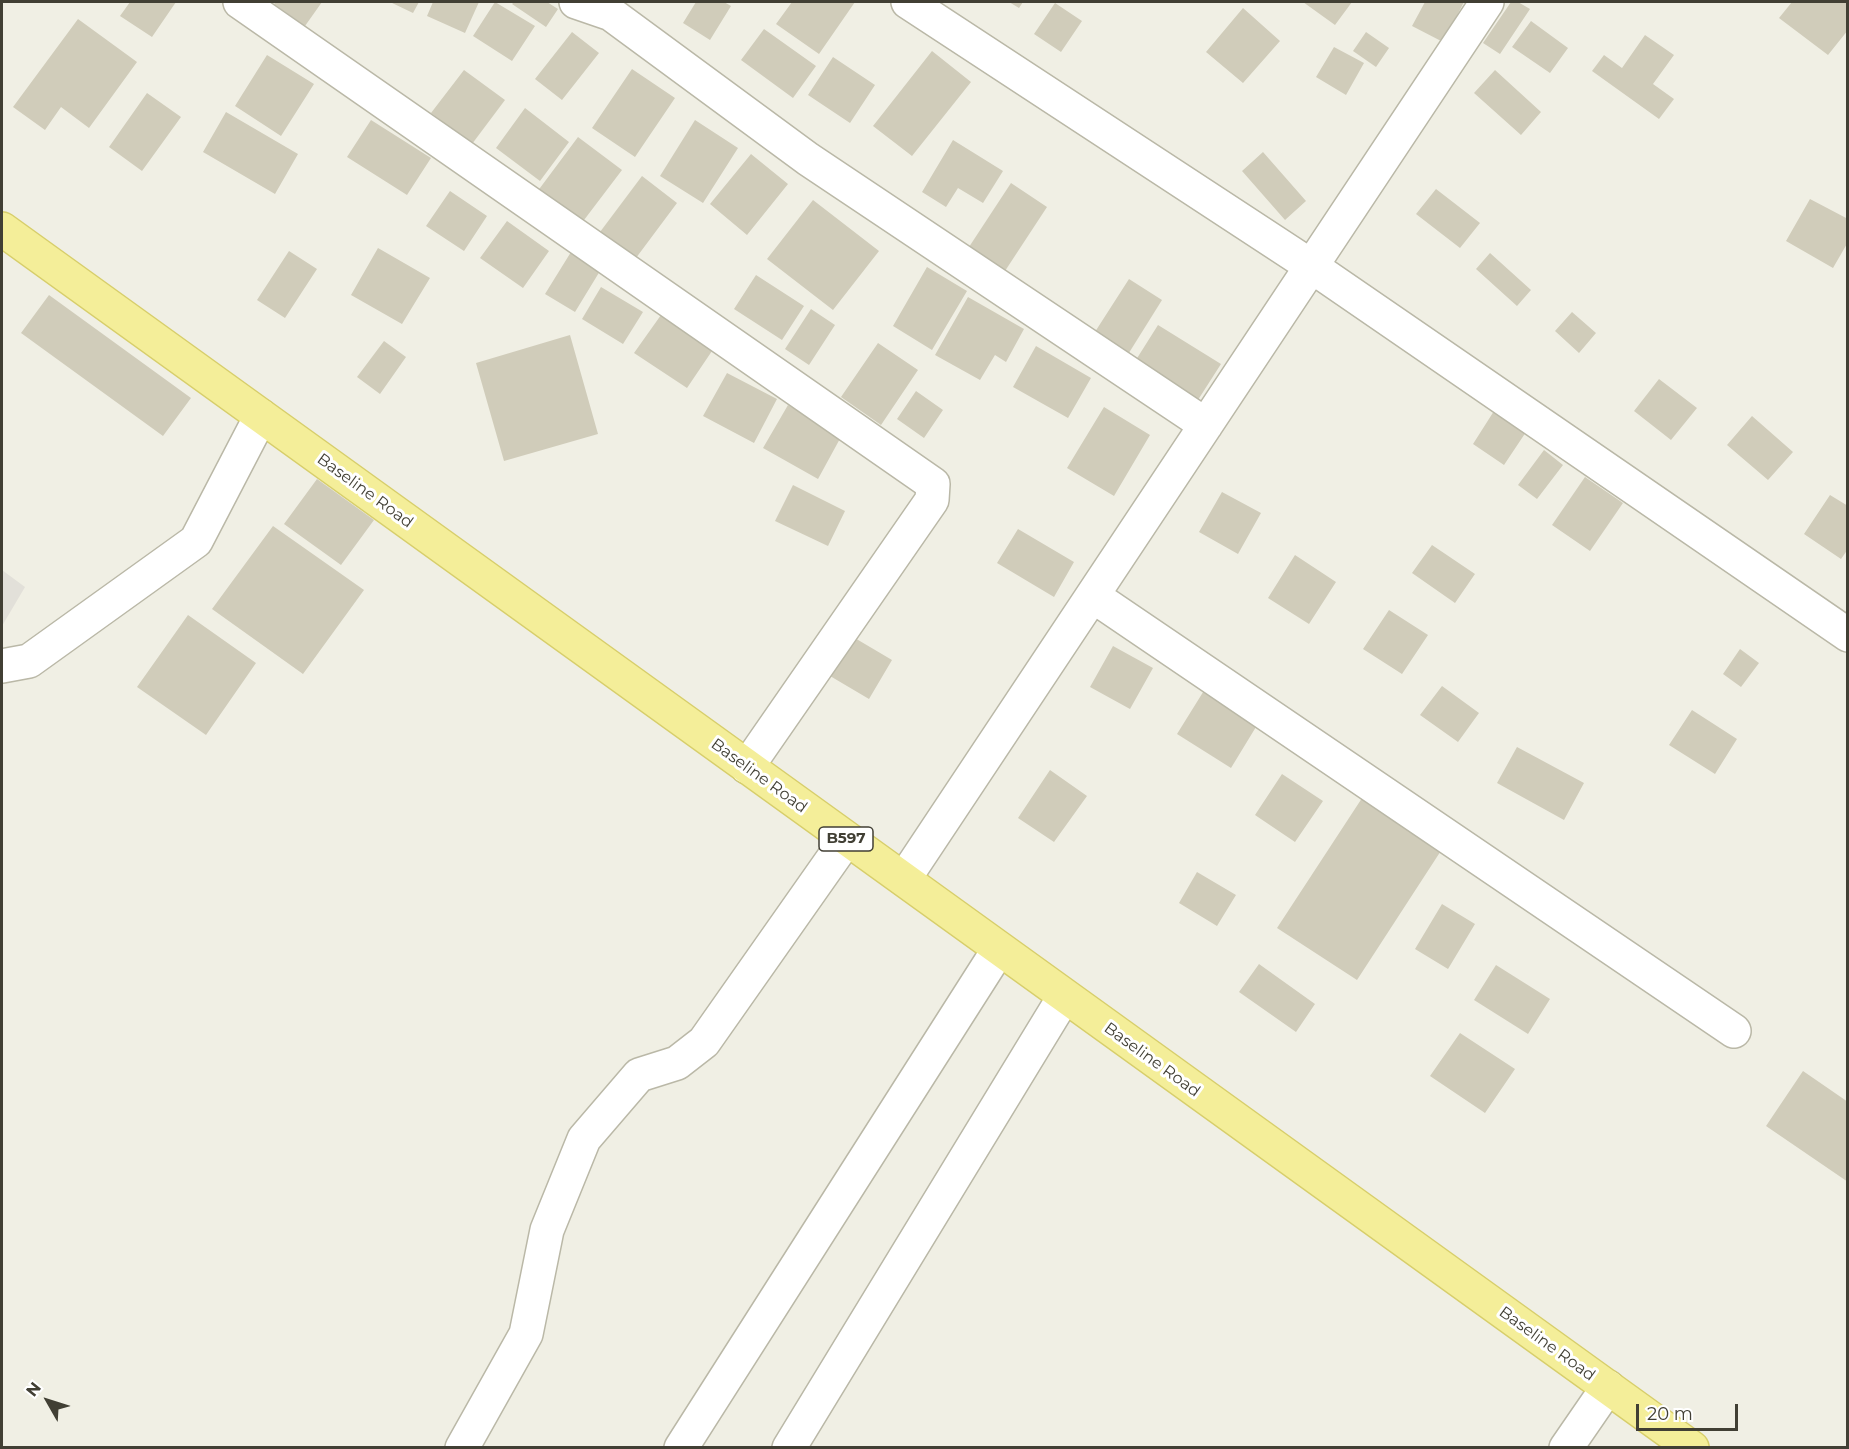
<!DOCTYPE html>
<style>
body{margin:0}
#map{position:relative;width:1849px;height:1449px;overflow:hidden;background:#f0efe4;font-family:Montserrat,sans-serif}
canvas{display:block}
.frame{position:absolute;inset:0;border:3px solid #413f34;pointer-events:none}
.north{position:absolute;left:18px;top:1371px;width:60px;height:60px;-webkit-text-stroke:4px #fff;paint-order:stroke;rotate:309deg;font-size:16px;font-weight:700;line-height:24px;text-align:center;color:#413f34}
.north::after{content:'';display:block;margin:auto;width:21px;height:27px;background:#413f34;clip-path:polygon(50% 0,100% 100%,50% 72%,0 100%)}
.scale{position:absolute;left:1636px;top:1404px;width:102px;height:27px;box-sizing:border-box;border:3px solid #413f34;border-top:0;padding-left:8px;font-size:18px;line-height:21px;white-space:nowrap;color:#413f34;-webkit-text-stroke:4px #fff;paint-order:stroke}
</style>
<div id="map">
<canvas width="1849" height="1449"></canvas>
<div class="frame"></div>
<div class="north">N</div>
<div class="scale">20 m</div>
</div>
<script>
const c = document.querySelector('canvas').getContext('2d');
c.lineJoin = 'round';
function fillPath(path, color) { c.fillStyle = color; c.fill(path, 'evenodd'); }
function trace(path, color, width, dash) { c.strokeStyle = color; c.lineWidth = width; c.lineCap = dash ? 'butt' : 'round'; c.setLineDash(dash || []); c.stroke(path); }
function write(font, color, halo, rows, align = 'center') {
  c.font = font + ' Montserrat,sans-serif'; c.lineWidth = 6; c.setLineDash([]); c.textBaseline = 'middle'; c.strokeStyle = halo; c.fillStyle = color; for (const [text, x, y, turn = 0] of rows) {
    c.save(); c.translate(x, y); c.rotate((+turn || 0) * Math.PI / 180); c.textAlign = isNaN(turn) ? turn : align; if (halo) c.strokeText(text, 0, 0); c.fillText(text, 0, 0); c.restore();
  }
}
const industrial = new Path2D(`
 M2,570L25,587L2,626Z`);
const building = new Path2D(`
 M130,2H176L152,37L120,16Z
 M276,2H322L305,26L274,4Z
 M390,2H419L413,13Z
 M433,2H479L465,33L427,16Z
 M495,2L535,26L512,61L473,36Z
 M514,2H547L558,9L546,27L512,4Z
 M696,2H724L731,6L710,40L683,23Z
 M792,2H855L819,54L776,24Z
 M1009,2H1023L1019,8Z
 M1303,2H1352L1335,25Z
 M1425,2H1464L1443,42L1412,26Z
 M1511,2H1518L1530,9L1500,54L1483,43Z
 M1792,2H1848V30L1828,55L1779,18Z
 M1055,3L1082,21L1061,52L1034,34Z
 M1243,8L1280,41L1243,83L1206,52Z
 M78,19L137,62L89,128L61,107L45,130L13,107Z
 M1531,21L1568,48L1550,73L1512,47Z
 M764,29L816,66L793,98L741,60Z
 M572,32L599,53L562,100L535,79Z
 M1366,32L1389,48L1376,67L1353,51Z
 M1645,35L1674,55L1653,84L1674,99L1659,119L1592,71L1604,55L1622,68Z
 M1334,47L1364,63L1346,95L1316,77Z
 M932,51L971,82L912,156L873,126Z
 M267,55L314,84L281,136L235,106Z
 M833,57L875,85L850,123L808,95Z
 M632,69L675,98L635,157L592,128Z
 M464,70L505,100L472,144L431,113Z
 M1495,70L1541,112L1521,135L1474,93Z
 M147,93L181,117L142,171L109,147Z
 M525,108L569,142L540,181L496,148Z
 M226,112L298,154L275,194L203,152Z
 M371,120L431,158L407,195L347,157Z
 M695,120L738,148L703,203L660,176Z
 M578,137L622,170L581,224L537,192Z
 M953,140L1003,171L983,203L958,188L946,207L922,192Z
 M1263,152L1306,201L1285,220L1242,171Z
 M751,154L788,184L747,235L710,204Z
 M642,176L677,203L633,262L597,236Z
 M1011,183L1047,207L1005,271L969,247Z
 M1436,189L1480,223L1460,248L1416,214Z
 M450,191L487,216L464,251L426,226Z
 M1810,199L1848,219V242L1833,268L1786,241Z
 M813,200L879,251L833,310L767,259Z
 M507,221L549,251L523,288L480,258Z
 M378,248L430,278L402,324L351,295Z
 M289,251L317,269L285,318L257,300Z
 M571,252L600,271L575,312L545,294Z
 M1490,253L1531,290L1517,306L1476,269Z
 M927,267L967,291L932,350L893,326Z
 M756,275L804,306L782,340L734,309Z
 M1129,279L1162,300L1127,356L1093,335Z
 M601,287L643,312L623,344L582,319Z
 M49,295L191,398L163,436L21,333Z
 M968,297L1024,329L1006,362L995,355L980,380L935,355Z
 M811,309L835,325L809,365L785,349Z
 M1572,312L1596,333L1579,353L1555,331Z
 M661,315L712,351L687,388L634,353Z
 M1158,325L1221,364L1196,403L1134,363Z
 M570,335L598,434L504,461L476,363Z
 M384,341L406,357L380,394L357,377Z
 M878,343L918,370L881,425L841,397Z
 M1036,346L1091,378L1068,418L1013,387Z
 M727,373L777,399L754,443L703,416Z
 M1659,379L1697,408L1671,440L1634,411Z
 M916,391L943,410L924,438L897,419Z
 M788,405L842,435L818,479L763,448Z
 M1104,407L1150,435L1114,496L1067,468Z
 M1494,411L1526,432L1504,465L1473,444Z
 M1752,416L1793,452L1768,480L1727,445Z
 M1544,450L1563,465L1537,499L1518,485Z
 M1585,477L1623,503L1590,551L1552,525Z
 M317,479L374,520L341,565L284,524Z
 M793,485L845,511L828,546L775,521Z
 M1222,492L1261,513L1238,554L1199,532Z
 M1830,495L1848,506V549L1841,559L1804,534Z
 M273,526L364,590L303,674L212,609Z
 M1018,529L1074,562L1054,597L997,563Z
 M1432,545L1475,574L1455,603L1412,573Z
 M1295,555L1336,582L1309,624L1268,598Z
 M1389,610L1428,635L1402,674L1363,649Z
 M188,615L256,663L206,735L137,687Z
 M848,634L892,660L869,699L825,673Z
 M1113,646L1153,668L1130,709L1090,687Z
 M1740,649L1759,663L1741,687L1723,674Z
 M1442,686L1479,713L1458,742L1420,715Z
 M1205,689L1259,722L1231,768L1177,734Z
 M1692,710L1737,739L1715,774L1669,745Z
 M1517,747L1584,783L1564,820L1497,783Z
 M1050,770L1087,796L1054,842L1018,818Z
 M1282,774L1323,801L1295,842L1255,815Z
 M1366,792L1446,843L1357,980L1277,928Z
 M1197,872L1236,895L1217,926L1179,903Z
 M1442,904L1475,924L1448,969L1415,949Z
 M1259,964L1315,1004L1296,1032L1239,992Z
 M1496,965L1550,999L1528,1034L1474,1000Z
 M1460,1033L1515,1069L1485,1113L1430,1076Z
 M1803,1071L1848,1102V1182L1766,1126Z`);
const minor = new Path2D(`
 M240,2L933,484L932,500L747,767
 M576,2L611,14L808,159L1206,425
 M908,2L1311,266L1848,635
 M1093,596L1734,1031
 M2,666L29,661L196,541L261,416
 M904,879L1487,2
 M462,1448L526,1334L547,1230L584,1139L639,1075L677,1063L704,1042L846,840
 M681,1448L999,949
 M789,1448L1064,997
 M1566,1448L1608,1387`);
const major = new Path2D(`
 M2,229L1692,1448`);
const shields = [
 [846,839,54]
];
const shieldNames = [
 ["B597",846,839]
];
const streetNames = [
 ["Baseline Road",365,491,36],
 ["Baseline Road",759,776,36],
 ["Baseline Road",1152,1060,36],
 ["Baseline Road",1547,1344,36]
];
fillPath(industrial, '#e2e0d9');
fillPath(building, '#d0ccba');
trace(minor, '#bab8a7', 36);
trace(major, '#d7ce6b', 36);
trace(minor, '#fff', 33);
trace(major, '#f4ee99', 33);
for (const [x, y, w] of shields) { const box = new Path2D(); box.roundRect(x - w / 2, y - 12, w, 24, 4.5); c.fillStyle = '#fff'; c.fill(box); trace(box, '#413f34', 1.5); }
write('bold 15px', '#413f34', null, shieldNames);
write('16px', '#413f34', '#fff', streetNames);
</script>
